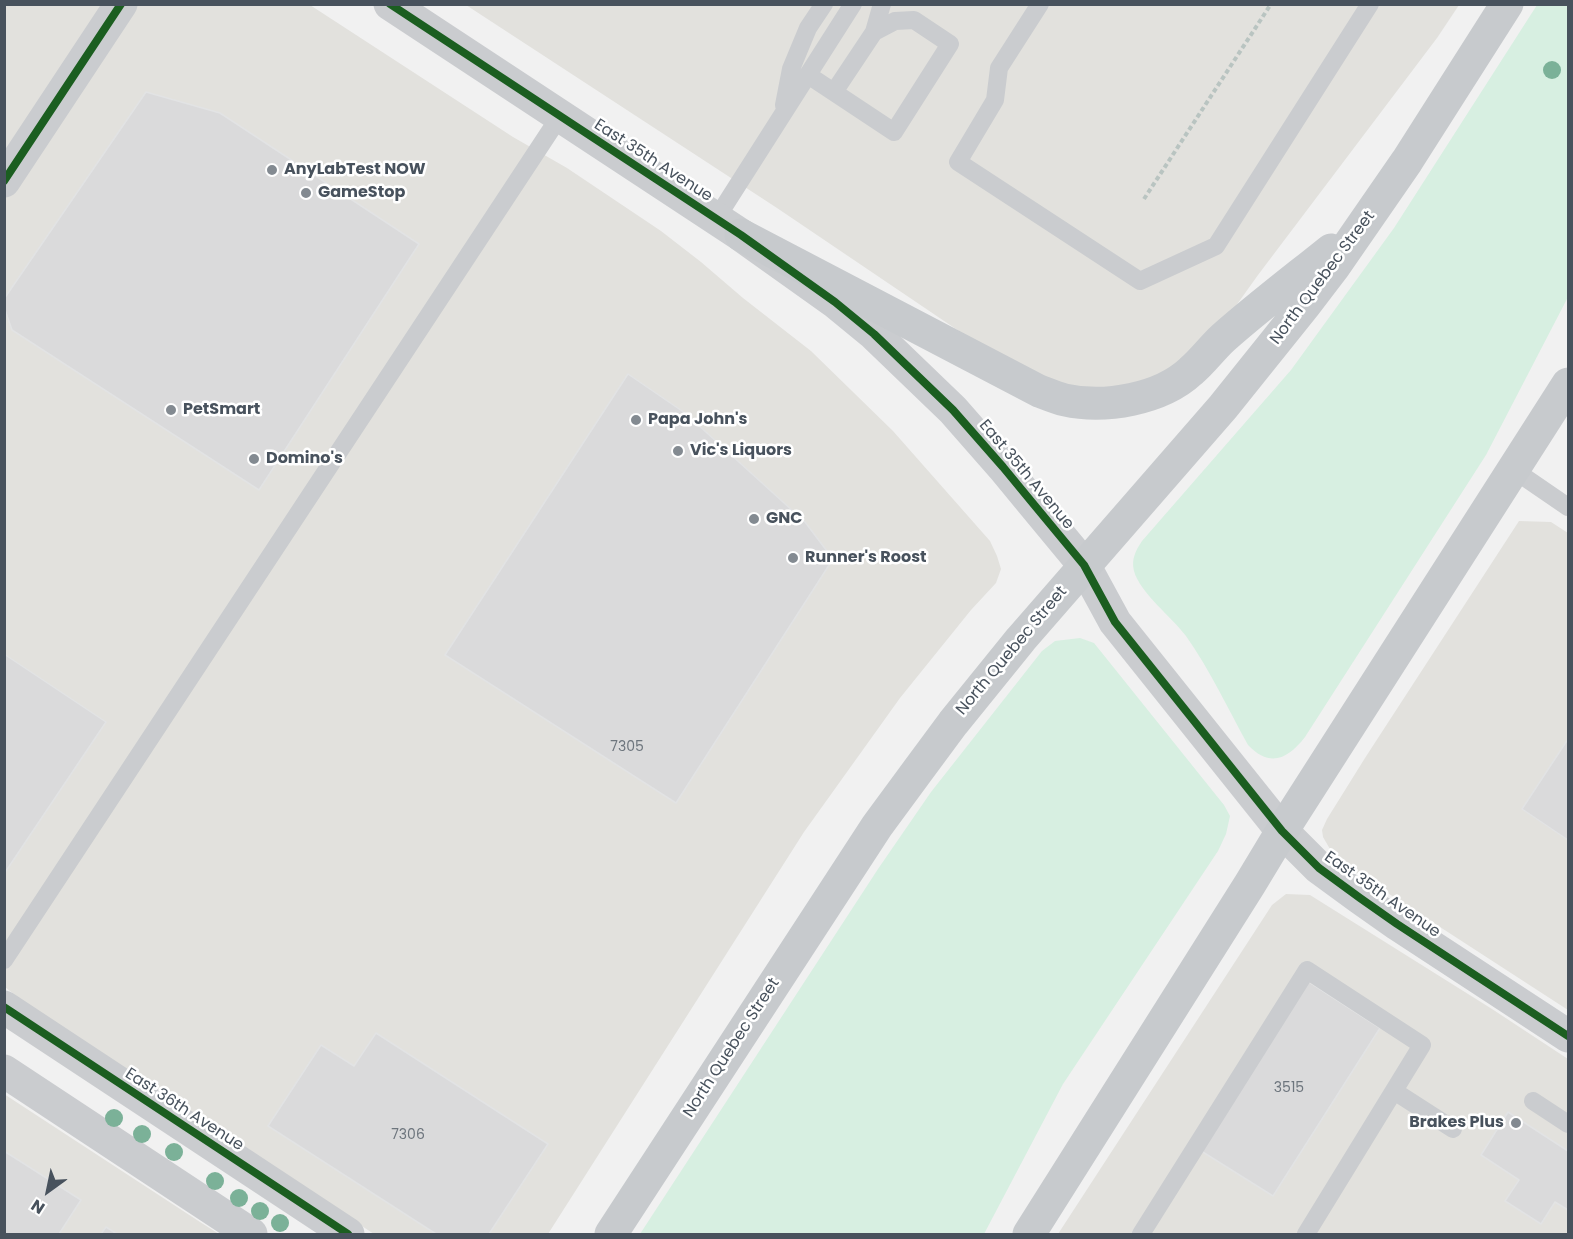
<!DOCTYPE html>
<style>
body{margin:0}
#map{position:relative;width:1573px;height:1239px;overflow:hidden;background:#f1f1f1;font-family:Poppins,sans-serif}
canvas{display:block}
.frame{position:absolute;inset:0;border:6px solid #48525d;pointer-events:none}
.north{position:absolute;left:18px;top:1161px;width:60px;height:60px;-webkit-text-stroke:4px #fff;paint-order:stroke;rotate:213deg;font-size:16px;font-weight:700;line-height:24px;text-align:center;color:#48525d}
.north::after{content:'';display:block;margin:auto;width:21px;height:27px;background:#48525d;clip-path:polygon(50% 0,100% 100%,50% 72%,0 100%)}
</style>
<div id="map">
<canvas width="1573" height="1239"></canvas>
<div class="frame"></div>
<div class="north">N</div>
</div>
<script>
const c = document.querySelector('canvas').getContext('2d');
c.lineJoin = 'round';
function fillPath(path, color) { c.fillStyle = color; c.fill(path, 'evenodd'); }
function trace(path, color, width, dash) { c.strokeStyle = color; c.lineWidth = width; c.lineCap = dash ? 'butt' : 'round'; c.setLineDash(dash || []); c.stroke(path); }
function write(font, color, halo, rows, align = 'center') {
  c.font = font + ' Poppins,sans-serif'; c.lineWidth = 5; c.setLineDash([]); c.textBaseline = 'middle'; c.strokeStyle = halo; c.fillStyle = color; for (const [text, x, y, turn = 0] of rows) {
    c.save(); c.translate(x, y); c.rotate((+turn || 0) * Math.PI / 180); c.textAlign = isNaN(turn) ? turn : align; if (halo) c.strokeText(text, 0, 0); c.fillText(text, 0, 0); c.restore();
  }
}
const commercial = new Path2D(`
 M4,5H310L513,137L567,168L661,231L701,262L743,298L811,351L893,431L990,541L997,556L1001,569L996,583L971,610L900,698L804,832L548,1234H374L31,1008L5,987Z
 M466,5H1459L1437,38L1258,275L1233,310L1158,383L1071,392L987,350L777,208Z
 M1519,521L1551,522L1568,533V1010L1346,866L1334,856L1323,837L1322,830L1327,819L1365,758Z
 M1286,894L1310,895L1492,1009L1568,1059V1234H1058L1272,905Z
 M4,1094L200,1222L219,1234H5Z`);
const green = new Path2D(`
 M1537,5H1568V297L1486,455L1305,737C1288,759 1270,768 1248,745C1228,709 1210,670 1186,636C1172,617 1140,593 1134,571C1131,559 1136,550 1142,541L1291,370L1394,228Z
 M1080,638L1094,643L1224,805L1230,816L1226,834L1218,851L1063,1084L984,1234H640L878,869L931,792L1042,651L1055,641Z`);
const building = new Path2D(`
 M146,92L220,113L419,244L259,490L12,330L4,307V299Z
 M628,374L685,413L805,522L833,559L676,803L445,655Z
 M4,654L106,722L4,874Z
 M1568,739V840L1522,809Z
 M1306,980L1380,1028L1273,1196L1198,1149Z
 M376,1033L548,1144L489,1234H436L268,1126L321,1045L354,1066Z
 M1508,1112L1568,1151V1210L1555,1202L1541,1224L1505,1201L1519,1180L1481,1155Z
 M4,1151L81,1200L59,1234H4Z
 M106,1227L117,1234H101Z`);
const path = new Path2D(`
 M1144,199L1271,4`);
const service = new Path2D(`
 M1040,4L999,68L995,100L958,162L1140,281L1216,246L1370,4
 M874,32L882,4
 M808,75L894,132L950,44L914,20L895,21L874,32L834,92
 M784,105L791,69L808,28L824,4
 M716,219L853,4
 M1514,470L1568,507
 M4,960L560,116
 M1394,1091L1453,1129
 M1533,1101L1568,1124
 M1141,1234L1307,970L1422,1045L1306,1234`);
const tertiary = new Path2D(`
 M390,4L741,235L835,302L874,334L953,410L1003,467L1031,501L1084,565L1115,622L1282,831L1319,868L1360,898L1397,924L1568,1036
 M4,181L121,4
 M4,1007L348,1234
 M4,1071L251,1234`);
const primary = new Path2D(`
 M741,235L1039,391C1047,394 1056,398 1065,400C1105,409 1161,399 1191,371C1203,361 1212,348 1223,338C1258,307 1295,279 1331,250
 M611,1234L834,892L877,826L916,773L953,723L1021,639L1223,407L1304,306L1333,268L1407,161L1507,4
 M1029,1234L1250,884L1282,831L1568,384`);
const cycleway = new Path2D(`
 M390,4L741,235L835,302L874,334L953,410L1003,467L1031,501L1084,565L1115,622L1282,831L1319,868L1360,898L1397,924L1568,1036
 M4,181L121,4
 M4,1007L348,1234`);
const trees = [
 [1552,70],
 [114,1118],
 [142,1134],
 [174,1152],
 [215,1181],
 [239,1198],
 [260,1211],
 [280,1223]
];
const markers = [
 [272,170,6,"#838a91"],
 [306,193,6,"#838a91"],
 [171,410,6,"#838a91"],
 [636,420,6,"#838a91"],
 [678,451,6,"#838a91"],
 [254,459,6,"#838a91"],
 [754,519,6,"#838a91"],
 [793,558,6,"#838a91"],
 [1516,1123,6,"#838a91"]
];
const numberNames = [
 ["7305",627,747],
 ["3515",1289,1088],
 ["7306",408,1135]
];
const streetNames = [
 ["East 35th Avenue",653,161,33],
 ["North Quebec Street",1323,278,-53],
 ["East 35th Avenue",1026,475,50],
 ["North Quebec Street",1012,651,-50],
 ["East 35th Avenue",1382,895,35],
 ["North Quebec Street",732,1048,-57],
 ["East 36th Avenue",184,1110,33]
];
const poiNames = [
 ["AnyLabTest NOW",284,170],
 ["GameStop",318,193],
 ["PetSmart",183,410],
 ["Papa John's",648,420],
 ["Vic's Liquors",690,451],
 ["Domino's",266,459],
 ["GNC",766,519],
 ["Runner's Roost",805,558],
 ["Brakes Plus",1504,1123,"right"]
];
fillPath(commercial, '#e2e1dd');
fillPath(green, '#d7efe1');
fillPath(building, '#dadadb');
trace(building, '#e2e3e4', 1.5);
trace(path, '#b9c4c1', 4, [4.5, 3]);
trace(service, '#cacccf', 18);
trace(tertiary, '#cacccf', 33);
trace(primary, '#c7cacd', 33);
trace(cycleway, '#1b5e20', 8);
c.fillStyle = '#7bb198';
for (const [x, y] of trees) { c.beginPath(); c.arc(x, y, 9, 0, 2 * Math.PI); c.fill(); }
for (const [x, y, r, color] of markers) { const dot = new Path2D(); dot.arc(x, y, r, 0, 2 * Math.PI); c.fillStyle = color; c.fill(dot); trace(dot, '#fff', 2); }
write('14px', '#6d757d', null, numberNames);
write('16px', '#48525d', '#fff', streetNames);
write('bold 16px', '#48525d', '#fff', poiNames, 'left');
</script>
